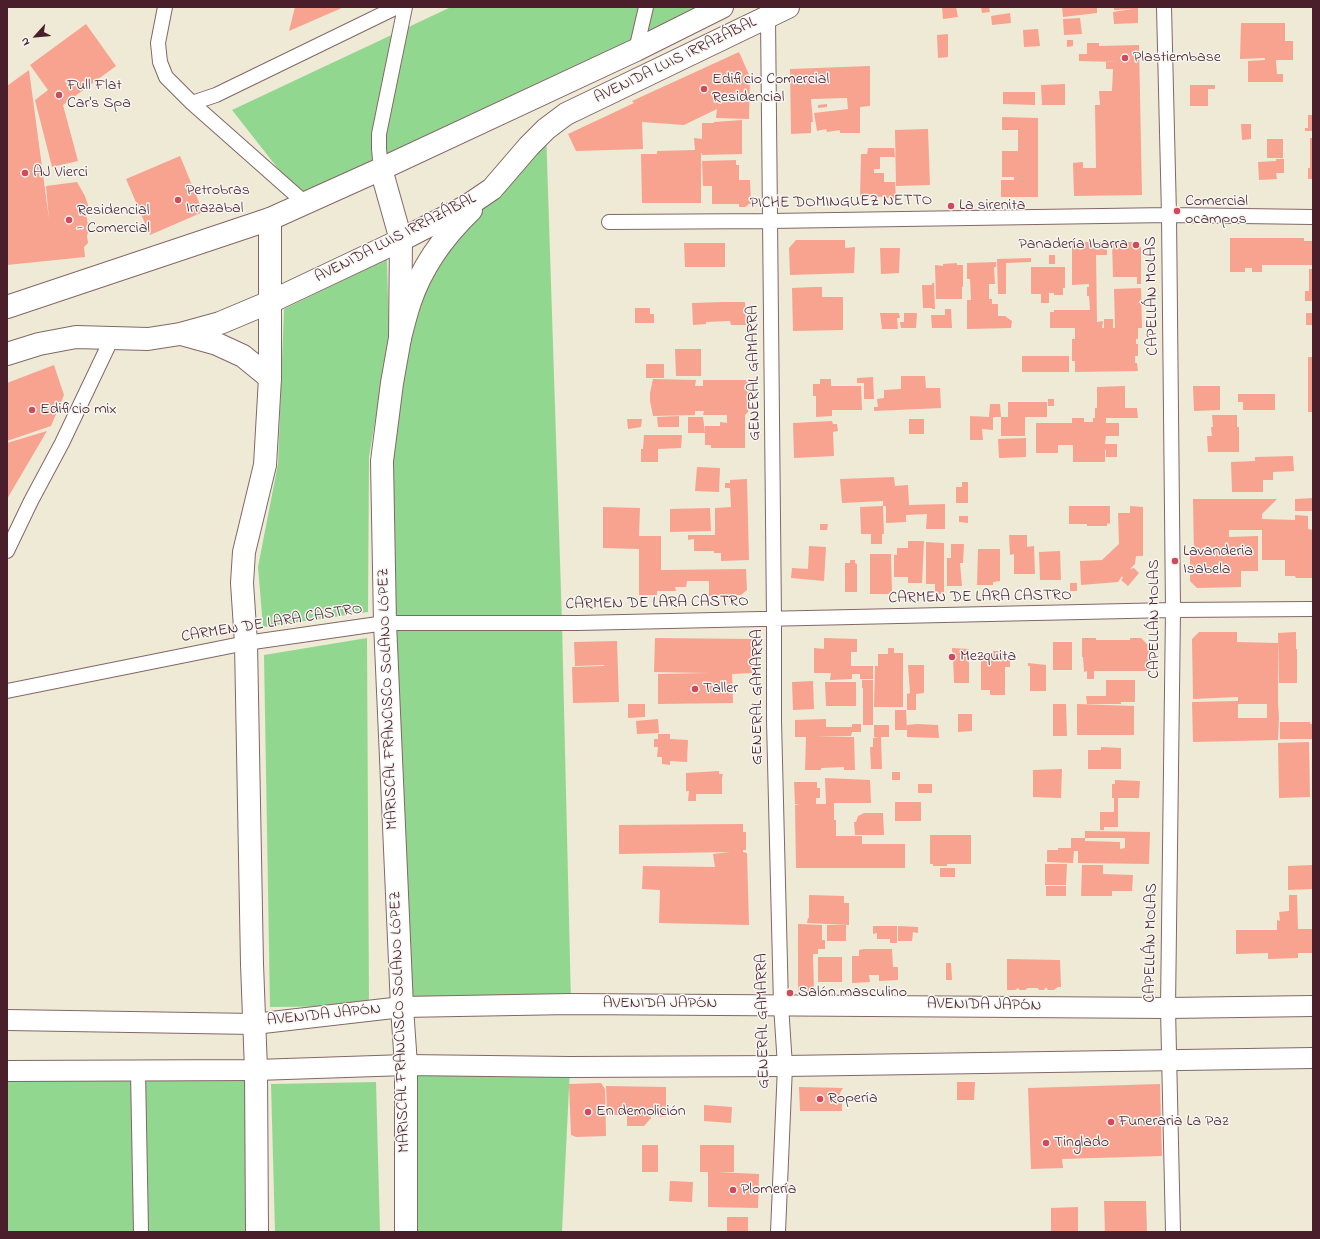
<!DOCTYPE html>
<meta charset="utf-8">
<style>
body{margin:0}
#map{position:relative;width:1320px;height:1239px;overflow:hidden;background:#efead6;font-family:"Indie Flower",sans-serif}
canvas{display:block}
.frame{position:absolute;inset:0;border:8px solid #4a1f2b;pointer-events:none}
.north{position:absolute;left:16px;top:16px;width:40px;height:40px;-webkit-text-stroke:3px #f6f6f2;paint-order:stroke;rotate:243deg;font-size:11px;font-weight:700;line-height:16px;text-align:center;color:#4a1f2b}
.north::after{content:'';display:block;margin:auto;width:14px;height:18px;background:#4a1f2b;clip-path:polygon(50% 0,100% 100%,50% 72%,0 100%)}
</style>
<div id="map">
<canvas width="1320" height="1239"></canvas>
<div class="frame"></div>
<div class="north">N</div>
</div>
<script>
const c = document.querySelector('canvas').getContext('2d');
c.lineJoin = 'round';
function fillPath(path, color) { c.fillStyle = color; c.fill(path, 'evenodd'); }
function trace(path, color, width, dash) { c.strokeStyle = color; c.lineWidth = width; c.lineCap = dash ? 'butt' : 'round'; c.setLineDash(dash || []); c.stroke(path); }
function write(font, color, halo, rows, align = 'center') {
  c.font = font + ' "Indie Flower",sans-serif'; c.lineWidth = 3; c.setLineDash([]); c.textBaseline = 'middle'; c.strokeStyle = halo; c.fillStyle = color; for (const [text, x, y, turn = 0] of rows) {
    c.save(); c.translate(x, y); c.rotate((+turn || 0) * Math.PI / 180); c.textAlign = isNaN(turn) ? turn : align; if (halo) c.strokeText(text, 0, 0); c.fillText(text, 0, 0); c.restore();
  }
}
const green = new Path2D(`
 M451,7H697L305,203L232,110Z
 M546,129L562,623L571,1004L402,1007L382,461L423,272Z
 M387,259L389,338L369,457L368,612L263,627L258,567L278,464L284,309Z
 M367,638L369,1006L270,1007L264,655Z
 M406,1065L570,1067L562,1232H407Z
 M256,1070L257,1232H7V1071Z
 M376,1082L380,1232H275L271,1084Z`);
const building = new Path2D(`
 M295,7H344L289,31Z
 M942,7H956L958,17L943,19Z
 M981,7H989L990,12L982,13Z
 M1062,7H1097V13L1063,17Z
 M1114,7H1138V23L1114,24L1113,12L1133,9L1114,10Z
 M1010,13L1011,23L992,25L991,16Z
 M1080,18L1082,34L1064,35L1063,19Z
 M1241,23H1285V41H1293V60H1276L1277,74H1283V82H1248V61L1265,60V58L1240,59Z
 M86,24L116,66L63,105L78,161L52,167L35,100L48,90L30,65Z
 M1038,29L1040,46L1024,47L1023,30Z
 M948,34V57L938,58L937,35Z
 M1067,40H1073V46L1067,47Z
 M1087,43H1099V46L1139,45L1142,195L1074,196L1073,163L1083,162V168H1096L1095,105H1100L1099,91H1112L1113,69H1106V62H1118L1079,61V54H1087Z
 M739,52L750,77L749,119L716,118L717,109L684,125L642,122L643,149L576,151L568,134L634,103L632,101Z
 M870,66V106L860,107V133H840V130L827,132L826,129L817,131L814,113L848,109L847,98L811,99L813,122H811V133L791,134L790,69Z
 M29,70L49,219L46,186L77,182L85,196L89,208L85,210L89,229L87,236L88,243L84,247L85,257L7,265V86Z
 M1065,84V105H1042L1041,85Z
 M1190,85H1215V89H1208V106H1190Z
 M1003,92H1035V105L1003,104Z
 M827,104V107L818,108V105Z
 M1308,115H1313V131H1305V128H1308Z
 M1002,117L1038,118V197H1001V180H1014V177H1002V151H1018V130H1002Z
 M742,120V154L702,155V153H701V203H642L641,154H657V151L695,150L694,138L702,139V123H714V122Z
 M1241,124H1251V139L1242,140Z
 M928,129L930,185L896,186L895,130Z
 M1310,138H1313V179H1308V168H1310Z
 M1267,139H1283V158H1267Z
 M868,148H894L895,157H880V169H874V173H884V182H895L896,198H884V192V197L860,196L861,154H867Z
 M180,156L203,212L150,235L126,179Z
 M1276,159H1284V173H1276L1277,179L1259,180L1258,162L1276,161Z
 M736,160V165H739V180H750L751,204H749L745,207H739V204H712V186H703L702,161Z
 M1230,238H1304V241H1313V265H1262V272H1252V268H1245V272H1230Z
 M796,240H845V248L855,247L854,273L790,275L789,248Z
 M1072,242H1107V255H1096L1097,322L1103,321L1102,328H1104V319H1113V328H1115L1114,289L1141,288L1142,328H1138V339H1136V344H1138V356H1135V363H1137L1138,371L1075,372V361H1072V339H1075V328H1050V312H1054V310H1090L1089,296H1087V287H1089V284L1072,285Z
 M1112,242H1134L1141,247V284H1137V277H1113Z
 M684,243H725V267H685Z
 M880,248H900L899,273L881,274Z
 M1049,255H1055V264H1049Z
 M1031,258V262L1006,263V294H998L997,259Z
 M996,262V267H994L995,284H989V299H992V304H998V316H1005L1012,321L1011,328L967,329V300H971L970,279H967V263Z
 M957,263V265H963V287H962V299H936L935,265L943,266V264Z
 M1031,267H1065V288H1063V295H1054V293H1049V303H1041V294H1031Z
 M1309,269H1313V301H1305V291H1309Z
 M932,283H934L935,309H932V308H923L922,285H932Z
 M813,287H822V297H843V330L793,331L792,288Z
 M723,302H745L746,325H731L730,321L706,322V324L693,325L692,303Z
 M635,308H650V314H654V323H635Z
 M945,309H951L952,328H932L931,315H945Z
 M880,313H899L900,318H897L898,329H882Z
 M904,313H917L916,328H901L900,322H904Z
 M1306,313H1313V325H1306Z
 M675,349H701V376H676Z
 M1022,356H1069V372H1022Z
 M1308,357H1313V412H1308Z
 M646,364H664V378H646Z
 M54,365L64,395L51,426L7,441V383Z
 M901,376H925L926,388H940L941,408L874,411V407H878L877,399L884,398V390L901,389Z
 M873,377L874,399H864V383H857V378Z
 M653,379L696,380L695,386H703V380H746L748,383L750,402L748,407V412L745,415V448H711V445H705V426H720V422L727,423V415H703L704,411H695V415L653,416L650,401V393Z
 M820,379H831V386H861L862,410H832V416L816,417V396H813V384H820Z
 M1125,386V408H1137L1138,418H1106V423H1119V436H1106L1105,444H1117V457H1106V450H1105V462H1073V445H1058V453H1036V423H1072V418H1084V422H1093V418H1095V408H1097V387Z
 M1193,386H1220V410L1194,411Z
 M1238,394H1275V410H1243V402H1238Z
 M1048,399H1054V406H1048Z
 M1008,402H1047V417H1025V436H1001V417H993V430L982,429L983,440H970V416L989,417L990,404H1000L1001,417H1008Z
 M1212,415H1237V427H1239V452H1208L1207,436H1212L1211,427H1213Z
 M679,416V427H658L657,417Z
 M688,417H703L705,433H688Z
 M627,419H642L641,427L628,429Z
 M909,419H924V434H909Z
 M832,421L833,424H837L838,431L833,432L834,456L794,458L793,423Z
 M47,431L7,499V443Z
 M644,435H682L681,448L658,449V462H641V449H643Z
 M1026,438V457L999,458L998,439Z
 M1293,456L1294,471L1273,472V480H1263V492H1232L1231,462L1255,461V457Z
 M697,467L720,468L719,492L695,491Z
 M894,477L895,486L908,485L909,505L945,504V529H926L927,514L906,515V522L886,523V506H883V501L842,503L840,479Z
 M747,479L749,560L721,561V553H714V551H694V539L688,540V535H715V508L731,507L730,488H725V483H730V480Z
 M962,482H968V503H956V487H962Z
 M1313,498V511H1295V499Z
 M1193,499H1277L1262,514V519L1295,520V515L1308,516V529L1313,530V578H1296L1295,576H1285V560H1262V530H1229V537L1258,536V571H1241V587L1197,588L1190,581V556H1194Z
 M883,506L884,534H882V544H871V534H861L860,507Z
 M1069,506H1110V524L1107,523V526H1087V524H1069Z
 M1130,506L1143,507V556H1136L1135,564L1130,569L1134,568L1139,573L1128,586L1121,580L1123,578L1122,576L1118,582L1081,585L1080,561L1102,560L1119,544L1118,513H1130Z
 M603,507L640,508L639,536H661V570L746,569L747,590L741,595L709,596V581H687L686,587H675L676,591H657V595H639V549L603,548Z
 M710,508L711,531L670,532V509Z
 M959,516H968V523L959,522Z
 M820,524H828L827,530H820Z
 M1009,535H1027V547L1034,546L1035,574H1014V554L1010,555Z
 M908,541H924L922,583H908V577H894V555H897V548H908Z
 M926,542L944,543V594H935V584H926Z
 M951,544H964L963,563H960L962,586H947V558H951Z
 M809,546L826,547L824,581L791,578L792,568L808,569Z
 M978,549H1000V581L993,582V585H977Z
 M1060,551L1061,580H1040L1039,552Z
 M870,554H891L892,594H870Z
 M850,560H855V563L857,564V592H845V563H850Z
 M1070,583H1077V591H1070Z
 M1199,632H1237V642L1278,643V703L1279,718L1278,740L1193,742L1192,702L1238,701V697L1193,699L1192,639ZM1238,704H1267V718H1238Z
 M1296,632V649H1297V683H1279L1278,633Z
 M655,638L753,639L752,673L732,674L733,703L658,704V674L709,673L654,672Z
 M824,638L857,639V652H851V666H873V679H860V674H852V679L830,680L831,673H814V648L824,649Z
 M1082,638H1096V640H1130V638H1141L1149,646V671H1094V679H1087V671L1084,672L1083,657H1082Z
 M617,641L619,702L573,703L572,667L604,666V665L575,666L574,642Z
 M1053,642H1072V670H1053Z
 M888,648H894V653H903V707H874L875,666H878V654H888Z
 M952,648L969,649V683H954L953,655H952Z
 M993,651H1006V660H1010V667H1005V695H990V690H981V653H993Z
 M1028,663L1046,665V691H1030V666H1028Z
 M908,665H924V693L916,694V710H907V694L910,693Z
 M862,680H873V725H863V688H862Z
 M1106,680H1135V702H1121V704H1087L1086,696H1106Z
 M813,681L814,709L793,710L792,682Z
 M825,682H856V706H826Z
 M628,704H645V717L628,718Z
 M1053,704H1066L1067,736H1053Z
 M1077,704L1134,706V735H1077Z
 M895,710H906L907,730H895Z
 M958,714H972V731L958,732Z
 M658,719L659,733L637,734L636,721Z
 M826,719V727H852V724H861V732H852L851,736L813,737H854L855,770H844V767L821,768V770H805L806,737H795V720Z
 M1280,722H1310V724H1313V739H1280Z
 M917,724L938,725L939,738L907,737V725Z
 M874,725H889V737H881L882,769H871L870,747H873V738L879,737H874Z
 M658,734H670V739L688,740L687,762L670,761V765L662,764V757H657L658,747H654V739H658Z
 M1309,742L1310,797L1279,798L1278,743Z
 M1101,747L1121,748V769H1088V750H1101Z
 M1062,769L1061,798L1033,797V770Z
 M719,771V774H723L722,778V794H696V801H688L689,791H686V773Z
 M892,772H900V780H892Z
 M825,778L870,780L871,803H834V820H836V836H862V844H905V868H796L795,805L800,804H795L794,782H817V788H820V798H816V804H826Z
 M1115,780L1140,781L1139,798H1118V827H1104V830H1100V812H1114V798H1112V784H1115Z
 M918,784H932V793H918Z
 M895,802H921V821H895Z
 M864,813H883L884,835H855L854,822H856L858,816Z
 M743,824V832H746V850H743V852L747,853L749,925L659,923L660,890L642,889L643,866L715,867L713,854L730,852L619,854V825Z
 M1085,831L1150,832L1149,864L1078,863V851H1074L1073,863L1047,862V850H1058V848H1071V838H1085V841L1120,842V849L1125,848V838H1085Z
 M930,835H971V864H947V866H933V864H930Z
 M1045,864H1067L1066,885H1045Z
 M1082,865H1103V874L1133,875L1132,891H1112V896H1081Z
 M1313,865V889L1288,890V866Z
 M940,868H955V877H940Z
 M1046,886H1066V896H1046Z
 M809,895L844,896V903H849V925L807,923L808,918H809Z
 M1289,895H1297L1298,929H1313V953H1298V958L1268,959V953L1236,954V930H1277V920L1280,921L1279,912L1289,911Z
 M798,924L822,925V940H825V949H818V954H813L814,991H798Z
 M827,925H846V941H827Z
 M873,926H897V943H890V939H877V933L873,934Z
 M898,926L918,927V933L913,932L912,941H898Z
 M864,949H892L893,967H898V980L879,981V975H869L870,982L852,983V956H859V950Z
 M818,957H842V982H818Z
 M1007,959L1060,960L1061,987H1058L1054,990H1048L1046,987L1044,990H1039L1038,988H1028L1025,990H1020L1018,988L1015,990H1007Z
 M946,963H951L952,980H946Z
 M957,1082H975L974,1100H957Z
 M601,1083L605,1089L606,1136L576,1137L571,1135L569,1084Z
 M1160,1084L1162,1156L1062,1159L1063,1168L1031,1169L1028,1088Z
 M606,1086L666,1087V1117L651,1116V1089V1118L644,1126H627V1115H607Z
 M799,1087L843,1088L840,1093L842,1100V1111H800Z
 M704,1105L732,1107L731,1123L704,1121Z
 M642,1145H658V1172H642Z
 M700,1145H734V1172H717L759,1174L758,1208L708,1207V1172H700Z
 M670,1181L693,1182L692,1202L669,1201Z
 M1104,1201H1146L1147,1232H1105Z
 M1078,1207V1232H1051V1208Z
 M727,1217H748V1232H727Z`);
const street = new Path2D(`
 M165,7L158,43L160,62L166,77L192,103L305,203
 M1164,7L1169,215L1173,610L1168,1008L1173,1232
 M768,17L774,619V721L781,1005L785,1066L778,1232
 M636,50L646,7
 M192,103L216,95L397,7
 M381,169L379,149V134L405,7
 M609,222L770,221L1169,215L1313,217
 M7,551L31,501L62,443L112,338
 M7,691L246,643L385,623H578L1173,610L1313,609
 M138,1071L141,1232`);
const secondary = new Path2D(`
 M7,1020L254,1024L402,1007L571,1004L1168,1008L1313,1006
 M7,1071L256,1070L406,1065L570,1067L785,1066L1313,1058`);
const primary = new Path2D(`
 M381,169L401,240L400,338L392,383L382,461L385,623L402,1007L406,1065V1232
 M257,1232L256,1070L252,964L246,643L242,583L244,552L265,465L270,378V219`);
const highway = new Path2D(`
 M7,307L270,219L381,169L636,50L722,7
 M181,334L217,344L243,356L270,378
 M400,338C403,326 406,314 410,302C422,266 444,236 471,210
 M7,354L39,344L76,337L148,339L180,334L220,323L270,302L401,240L467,206L492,189L529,146L546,129L566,114L788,7`);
const markers = [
 [1125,58,4,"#d1495b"],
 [704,89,4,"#d1495b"],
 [59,95,4,"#d1495b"],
 [25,173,4,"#d1495b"],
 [178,200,4,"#d1495b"],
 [951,206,4,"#d1495b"],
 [1177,211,4,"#d1495b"],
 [69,220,4,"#d1495b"],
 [1136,245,4,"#d1495b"],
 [32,410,4,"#d1495b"],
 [1175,561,4,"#d1495b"],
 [952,657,4,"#d1495b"],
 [695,689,4,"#d1495b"],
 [790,993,4,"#d1495b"],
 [820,1099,4,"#d1495b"],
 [588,1112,4,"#d1495b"],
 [1111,1122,4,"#d1495b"],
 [1046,1143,4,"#d1495b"],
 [733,1190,4,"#d1495b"]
];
const poiNames = [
 ["Plastiembase",1133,58],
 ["Edificio Comercial",712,80],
 ["Residencial",712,98],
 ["Full Flat",67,86],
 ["Car's Spa",67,104],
 ["AJ Vierci",33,173],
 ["Petrobras",186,191],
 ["Irrazabal",186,209],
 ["Comercial",1185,202],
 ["ocampos",1185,220],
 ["La sirenita",959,206],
 ["Residencial",77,211],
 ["- Comercial",77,229],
 ["Panadería Ibarra",1128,245,"right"],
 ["Edificio mix",40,410],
 ["Lavanderia",1183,552],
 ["Isabela",1183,570],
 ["Mezquita",960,657],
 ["Taller",703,689],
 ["Salón masculino",798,993],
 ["Ropería",828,1099],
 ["En demolición",596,1112],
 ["Funeraria La Paz",1119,1122],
 ["Tinglado",1054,1143],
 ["Plomería",741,1190]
];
const streetNames = [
 ["AVENIDA LUIS IRRAZÁBAL",676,61,-26],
 ["PICHE DOMINGUEZ NETTO",841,203,-1],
 ["AVENIDA LUIS IRRAZÁBAL",396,239,-27],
 ["CAPELLÁN MOLAS",1153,296,-91],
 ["GENERAL GAMARRA",755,373,-91],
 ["CARMEN DE LARA CASTRO",980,598,-1],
 ["CARMEN DE LARA CASTRO",657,604,-1],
 ["CAPELLÁN MOLAS",1155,619,-90],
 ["CARMEN DE LARA CASTRO",272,624,-9],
 ["GENERAL GAMARRA",758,697,-90],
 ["MARISCAL FRANCISCO SOLANO LÓPEZ",389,699,-92],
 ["CAPELLÁN MOLAS",1152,943,-89],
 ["AVENIDA JAPÓN",660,1004],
 ["AVENIDA JAPÓN",984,1006,1],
 ["AVENIDA JAPÓN",324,1016,-6],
 ["GENERAL GAMARRA",764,1021,-91],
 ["MARISCAL FRANCISCO SOLANO LÓPEZ",401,1022,-92]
];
fillPath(green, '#92d790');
fillPath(building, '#f8a290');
trace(street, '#846667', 16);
trace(secondary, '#846667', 22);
trace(primary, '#846667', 24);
trace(highway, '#846667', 24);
trace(street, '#fff', 14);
trace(secondary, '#fff', 20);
trace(primary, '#fff', 22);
trace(highway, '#fff', 22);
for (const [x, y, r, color] of markers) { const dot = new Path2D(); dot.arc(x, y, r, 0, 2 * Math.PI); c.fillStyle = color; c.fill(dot); trace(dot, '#f6f6f2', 1.5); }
write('16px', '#4a1f2b', '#f6f6f2', poiNames, 'left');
write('16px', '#4a1f2b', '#f6f6f2', streetNames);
</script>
